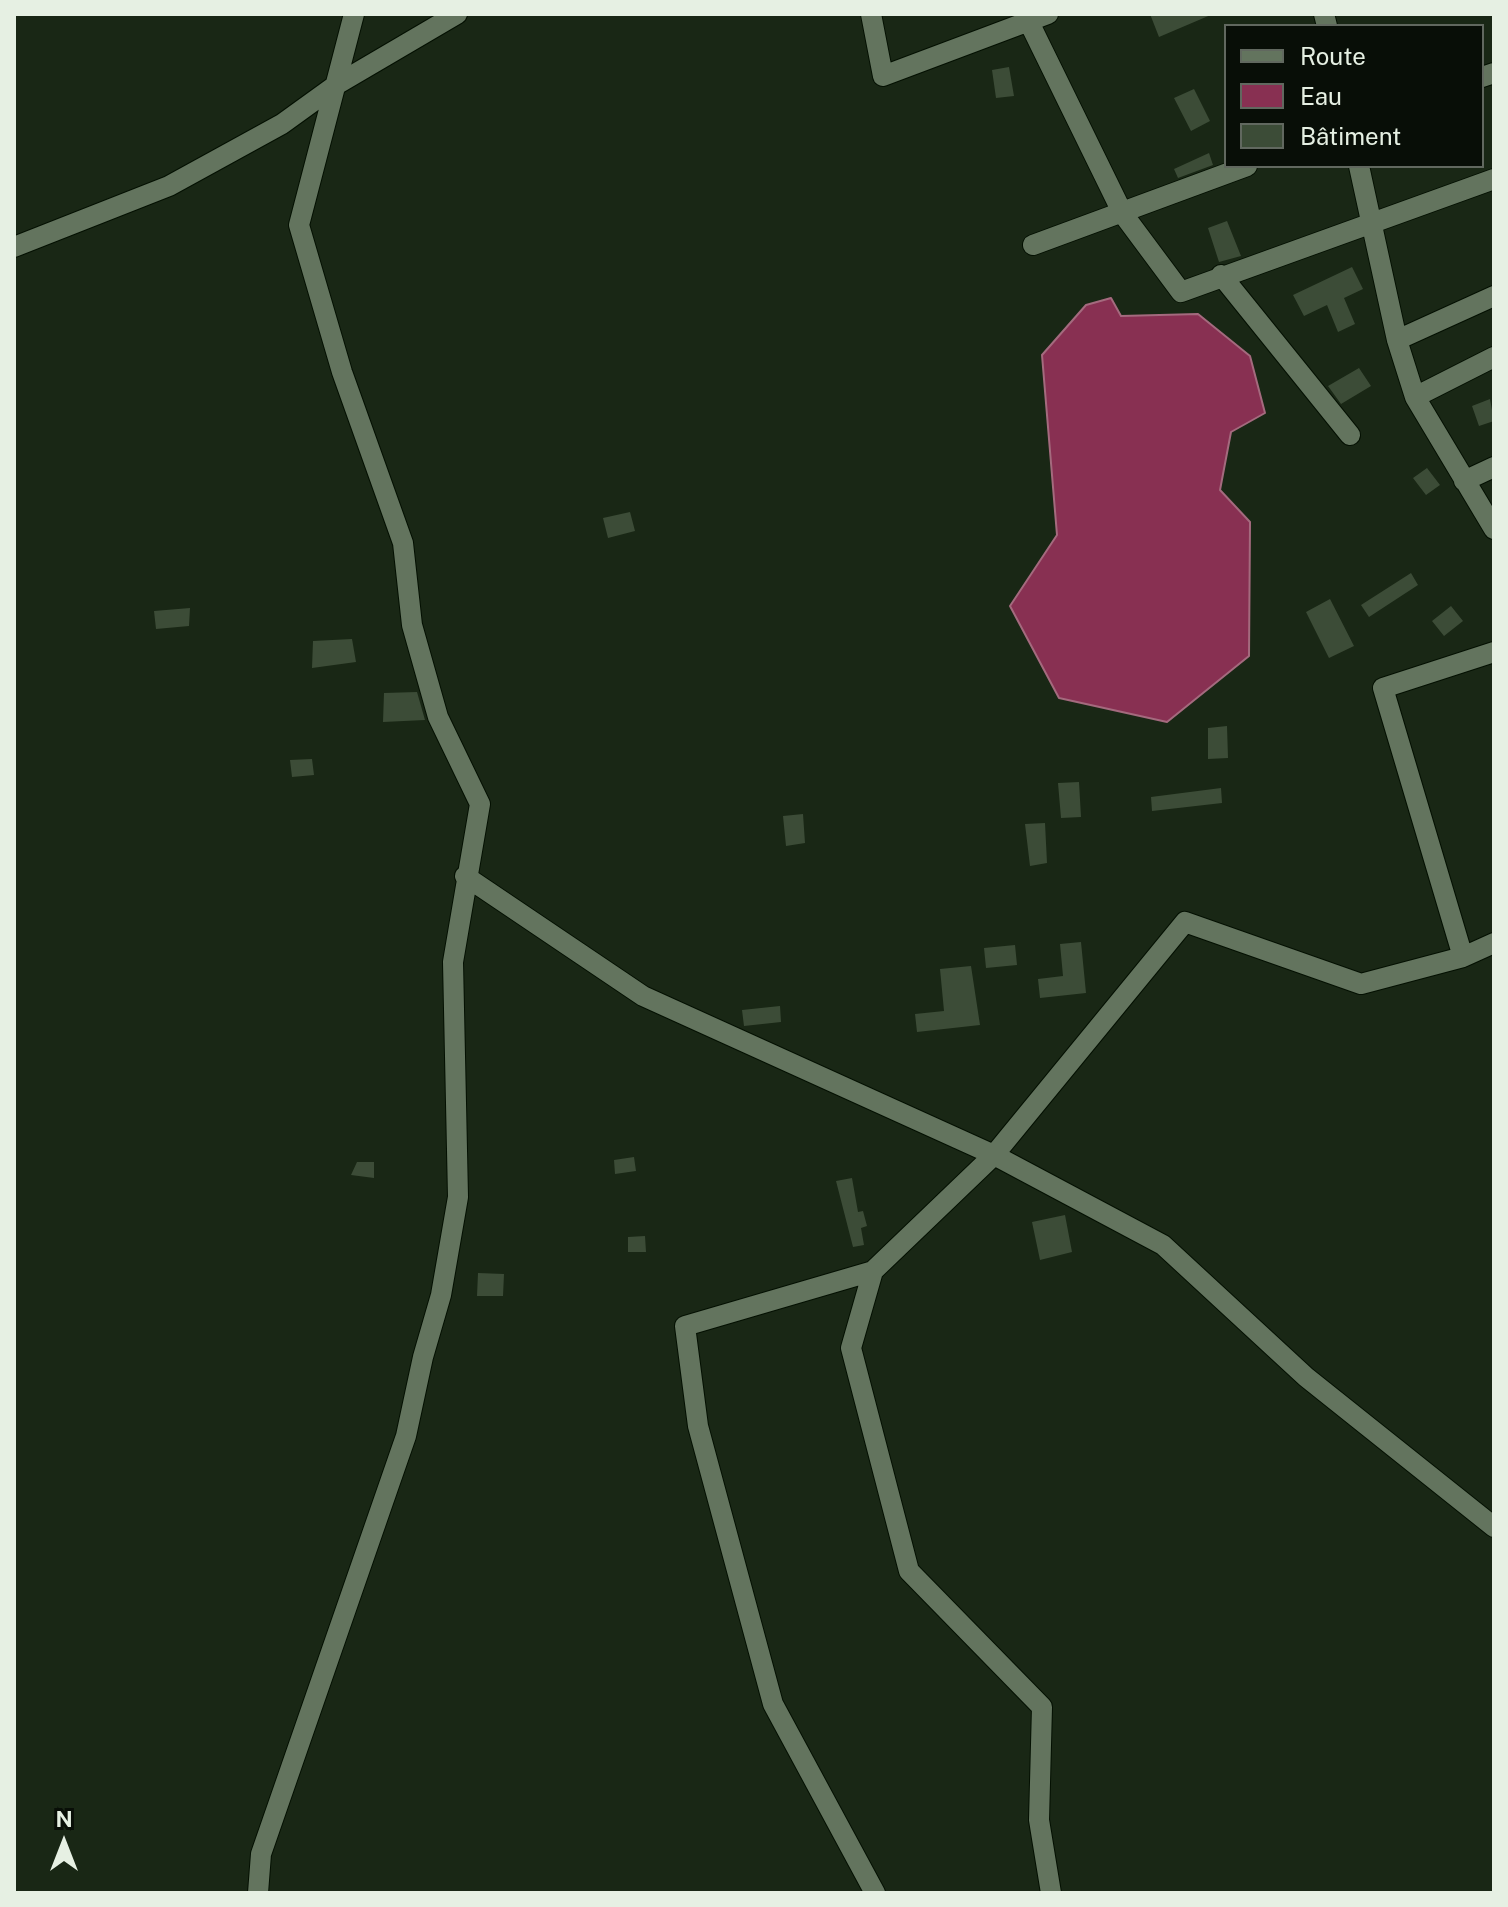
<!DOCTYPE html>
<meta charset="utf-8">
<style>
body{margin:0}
#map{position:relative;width:1508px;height:1907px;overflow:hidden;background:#192715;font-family:"Public Sans",sans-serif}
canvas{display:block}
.frame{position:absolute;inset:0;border:16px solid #e6f0e3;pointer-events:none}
.legend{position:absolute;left:1224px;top:24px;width:260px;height:144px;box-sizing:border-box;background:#080e07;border:2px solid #61685f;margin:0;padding:10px 14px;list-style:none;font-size:24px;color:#e6f0e3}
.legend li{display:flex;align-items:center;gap:16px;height:40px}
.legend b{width:40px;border:2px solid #61685f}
.north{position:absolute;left:24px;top:1803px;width:80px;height:80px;-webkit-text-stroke:6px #080e07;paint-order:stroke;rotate:0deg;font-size:22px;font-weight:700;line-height:32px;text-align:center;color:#e6f0e3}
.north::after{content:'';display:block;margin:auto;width:28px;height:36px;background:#e6f0e3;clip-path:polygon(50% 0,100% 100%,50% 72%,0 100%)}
</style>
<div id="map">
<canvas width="1508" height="1907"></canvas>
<div class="frame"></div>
<ul class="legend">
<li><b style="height:10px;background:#63745e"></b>Route</li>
<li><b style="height:22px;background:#883052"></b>Eau</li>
<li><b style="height:22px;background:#3c4c37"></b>Bâtiment</li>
</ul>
<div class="north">N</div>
</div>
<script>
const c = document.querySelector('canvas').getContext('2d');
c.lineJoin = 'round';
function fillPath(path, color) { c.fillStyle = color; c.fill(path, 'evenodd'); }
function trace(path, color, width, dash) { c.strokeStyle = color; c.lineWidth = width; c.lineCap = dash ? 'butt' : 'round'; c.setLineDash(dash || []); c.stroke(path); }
const water = new Path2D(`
 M1111,298L1121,316L1198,314L1250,356L1265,413L1231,432L1220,490L1250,522L1249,656L1167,722L1059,698L1010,606L1057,535L1042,355L1086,305Z`);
const building = new Path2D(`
 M1150,14H1213L1159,37Z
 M1009,67L1014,96L996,98L992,70Z
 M1194,89L1210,121L1191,131L1174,98Z
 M1209,153L1213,165L1178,178L1174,169Z
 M1227,221L1241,256L1219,262L1208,228Z
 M1352,267L1363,289L1344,298L1355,324L1338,332L1327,305L1304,316L1293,295Z
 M1359,368L1371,386L1341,404L1328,386Z
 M1490,399L1494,421L1479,426L1472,406Z
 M1427,468L1440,485L1426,495L1413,478Z
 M630,512L635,531L608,538L603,518Z
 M1411,573L1418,585L1369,617L1361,605Z
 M1330,599L1354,646L1329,658L1306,612Z
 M1451,606L1463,621L1444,636L1432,621Z
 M190,608L189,626L156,629L154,611Z
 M352,639L356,662L312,668L313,641Z
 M417,692L425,720L383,722L384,693Z
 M1227,726L1228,758L1208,759V728Z
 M312,759L314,775L292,777L290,760Z
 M1079,782L1081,817L1061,818L1058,783Z
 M1221,788L1222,803L1152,811L1151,797Z
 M803,814L805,843L786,846L783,816Z
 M1045,823L1047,863L1030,866L1025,824Z
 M1081,942L1086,993L1040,998L1038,979L1063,976L1060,944Z
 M1015,945L1017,965L986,968L984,948Z
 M971,966L980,1025L917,1032L915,1014L944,1011L940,969Z
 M780,1006L781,1022L744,1026L742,1010Z
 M634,1157L636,1171L615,1174L614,1160Z
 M357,1162H374V1178L351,1175Z
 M852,1178L858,1212L863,1211L867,1226L861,1228L864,1245L853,1247L836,1181Z
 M1065,1215L1072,1252L1040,1260L1032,1222Z
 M645,1236L646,1252H628V1237Z
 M478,1273L504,1274L503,1296H477Z`);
const minor = new Path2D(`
 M871,14L883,76L1048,14
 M1025,14L1123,214L1181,292L1494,179
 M1324,14L1327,26
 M1482,77L1494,73
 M1359,166L1397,340L1415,397L1494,529
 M1033,245L1247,166
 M14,247L169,186L282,124L336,85L457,14
 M1221,275L1350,435
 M1397,340L1494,296
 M1415,397L1494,357
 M1464,481L1494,467
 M465,876L643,996L994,1155L1163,1245L1306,1377L1494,1527
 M1463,957L1383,688L1494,652
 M873,1271L851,1348L909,1571L1042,1707L1039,1820L1051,1893
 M258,1893L261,1854L406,1436L423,1357L441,1295L458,1197L453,962L480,804L438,717L412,625L403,543L342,372L299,225L354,14
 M875,1893L773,1704L698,1426L685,1326L873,1271L994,1155L1185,922L1361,984L1463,957L1494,943`);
fillPath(water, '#883052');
trace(water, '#a46a7e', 2);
fillPath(building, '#3c4c37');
trace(minor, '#041002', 22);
trace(minor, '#63745e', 20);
</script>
